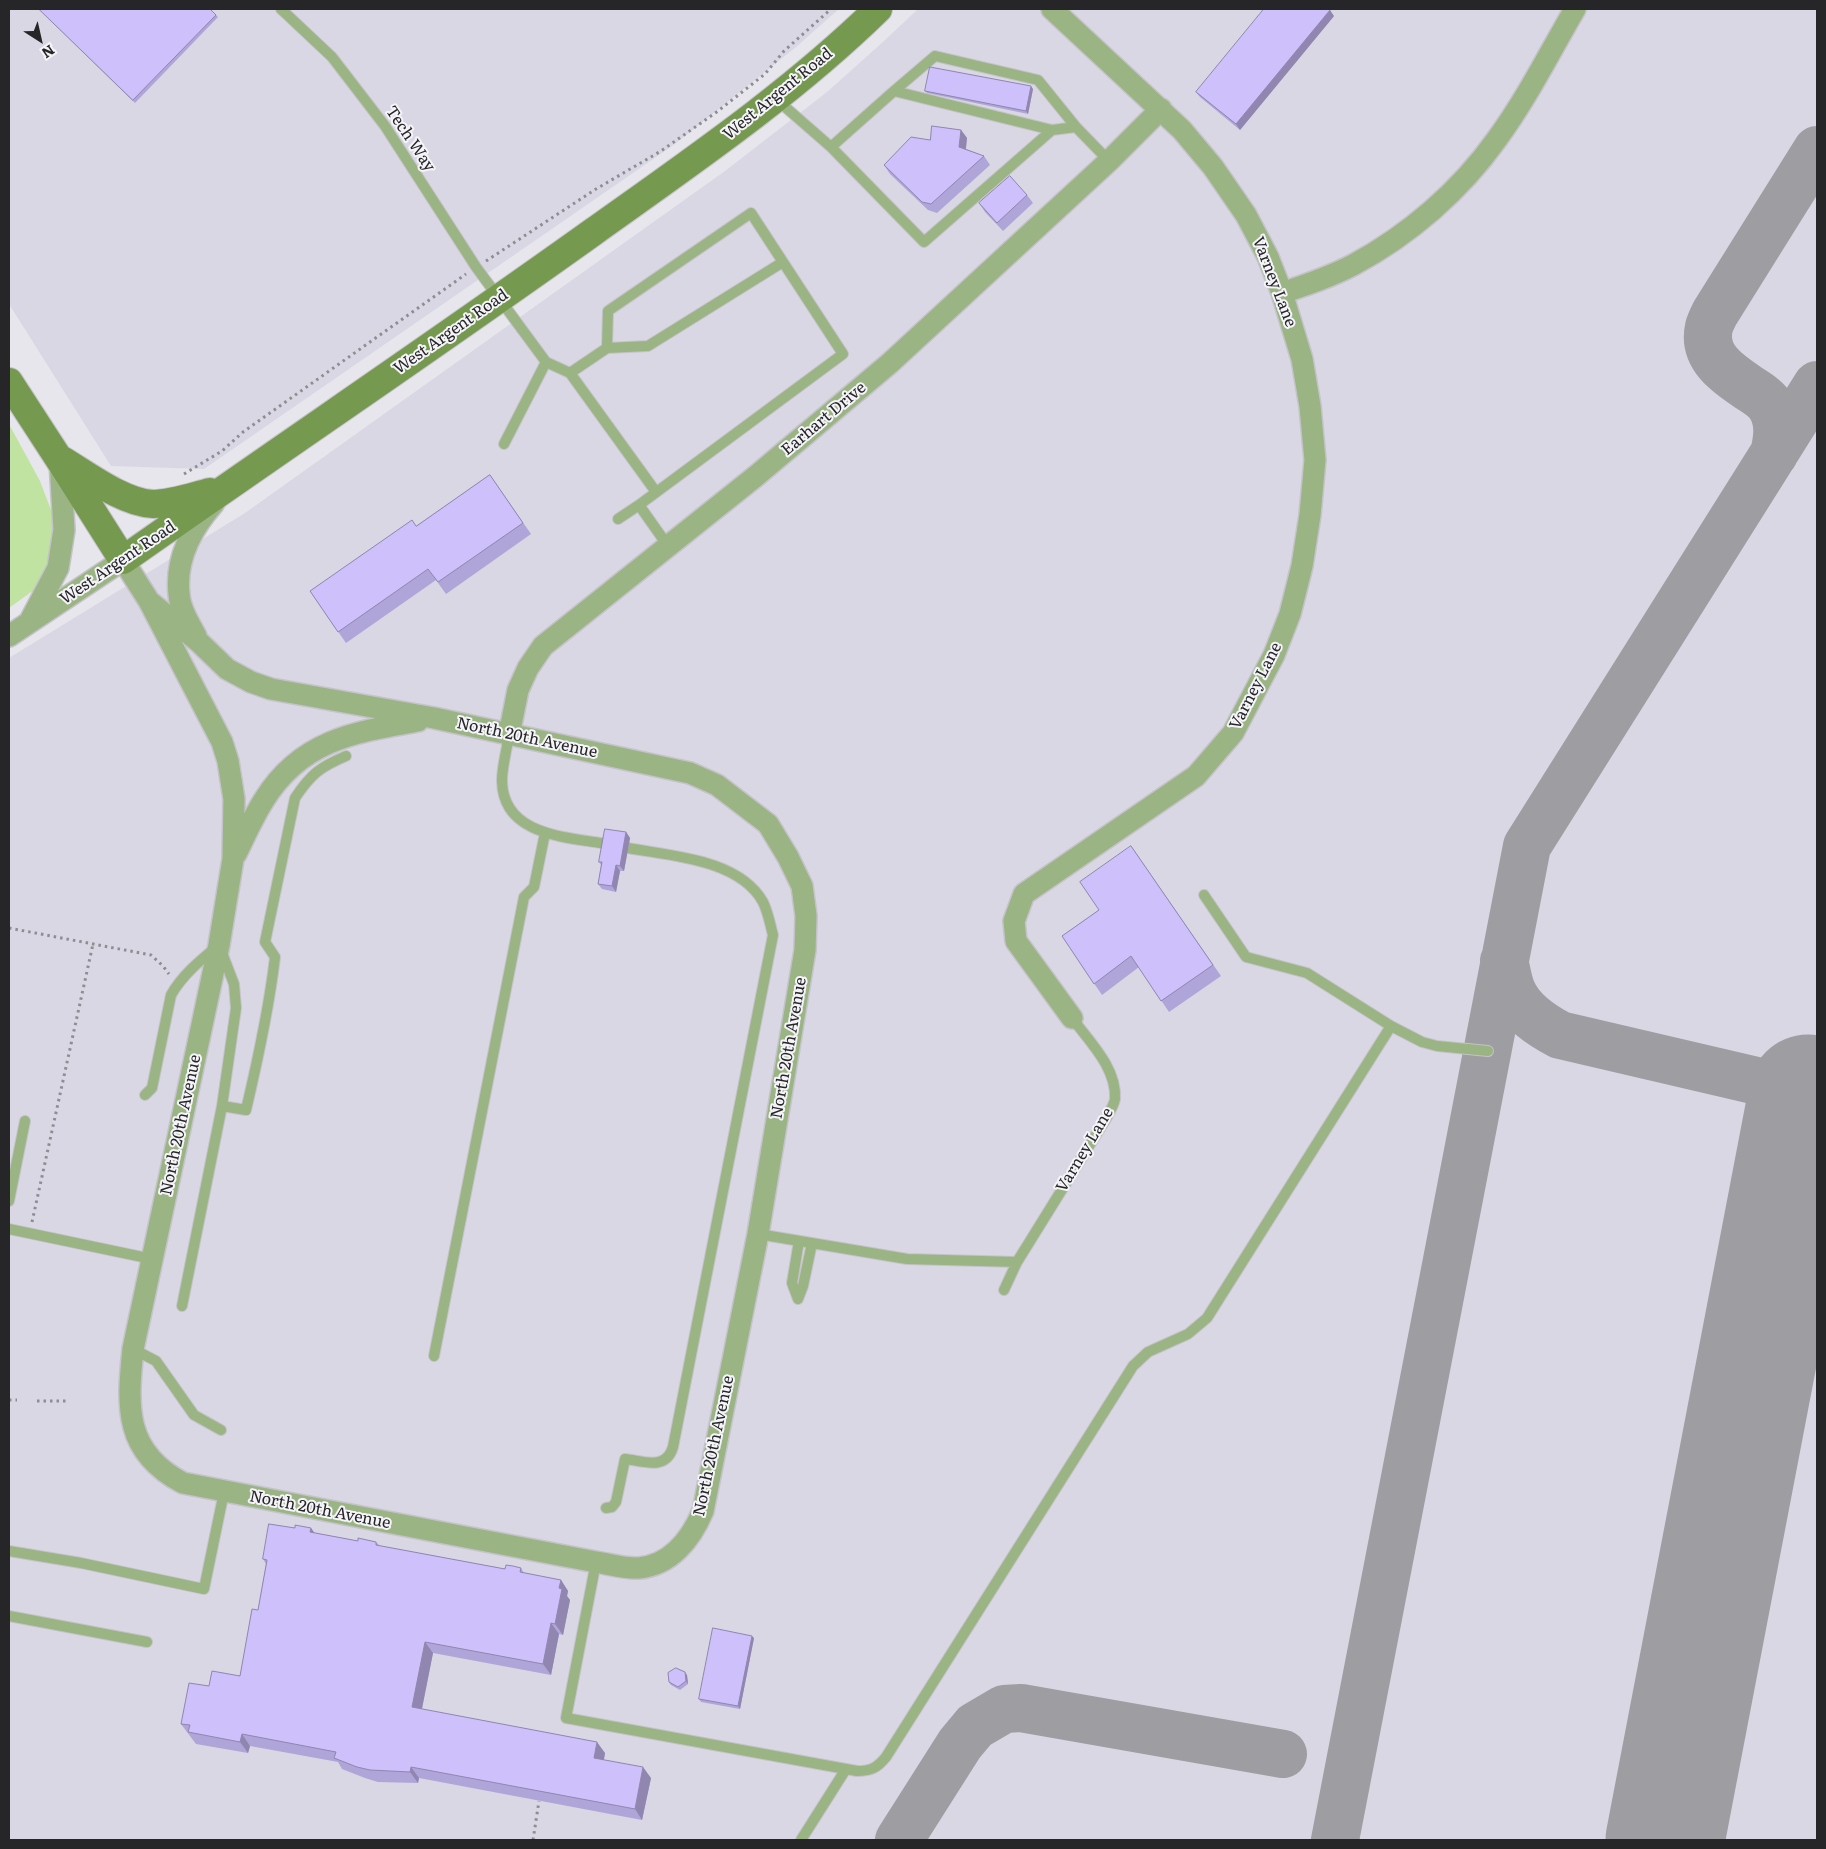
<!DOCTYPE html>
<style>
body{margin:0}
#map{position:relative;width:1826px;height:1849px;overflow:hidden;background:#e7e6ec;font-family:Literata,serif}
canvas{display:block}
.frame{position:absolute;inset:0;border:10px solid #262628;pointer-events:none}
.north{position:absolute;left:15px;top:15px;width:50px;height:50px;-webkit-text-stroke:4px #f5f4f9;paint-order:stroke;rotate:145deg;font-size:14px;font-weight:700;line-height:20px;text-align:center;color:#262628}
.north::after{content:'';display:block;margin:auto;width:18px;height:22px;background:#262628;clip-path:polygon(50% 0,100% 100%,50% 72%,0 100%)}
</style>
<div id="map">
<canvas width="1826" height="1849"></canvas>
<div class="frame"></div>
<div class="north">N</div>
</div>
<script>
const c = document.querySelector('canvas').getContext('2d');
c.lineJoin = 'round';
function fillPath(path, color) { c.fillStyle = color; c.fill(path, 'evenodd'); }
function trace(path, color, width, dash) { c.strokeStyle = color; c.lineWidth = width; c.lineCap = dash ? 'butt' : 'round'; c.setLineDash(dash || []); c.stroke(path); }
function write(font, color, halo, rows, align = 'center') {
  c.font = font + ' Literata,serif'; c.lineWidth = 4; c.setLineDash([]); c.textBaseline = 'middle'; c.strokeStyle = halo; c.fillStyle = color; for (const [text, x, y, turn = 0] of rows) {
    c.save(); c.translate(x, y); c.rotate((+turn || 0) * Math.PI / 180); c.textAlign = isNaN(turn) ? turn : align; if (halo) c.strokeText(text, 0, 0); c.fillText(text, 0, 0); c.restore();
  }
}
const built = new Path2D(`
 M9,9H839L796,47L675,144L204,469L111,466L9,304Z
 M918,9H1817V1840H9V658L245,513L725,171L827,92L884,41Z`);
const green = new Path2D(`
 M9,424L40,481L56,523L53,556L34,590L9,608Z`);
const taxiway = new Path2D(`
 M1774,454C1778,437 1780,421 1770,405C1765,398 1757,393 1749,388C1728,374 1702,357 1709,327C1710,323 1713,317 1715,313L1817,150
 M1504,961C1507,971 1508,982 1512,991C1521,1012 1541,1025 1560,1035L1817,1095
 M899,1840L960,1744L975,1726L1004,1709L1021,1708L1283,1754
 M1335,1840L1527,846L1817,385`);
const runway = new Path2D(`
 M1665,1840L1808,1094`);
const path = new Path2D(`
 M486,261L596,189L661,151L718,111L765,74L784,51L831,9
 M184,474L222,451L243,432L466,274
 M9,928L151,955L163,966L169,974
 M32,1222L93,944
 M9,1400H17
 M37,1401H68
 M533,1840L539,1801`);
const service = new Path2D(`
 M281,9L332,57L385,126L476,267L546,362L570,373
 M894,91L935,56L1038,80L1076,127
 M776,99L831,147L894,91L1052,130L1076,127L1109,161
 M831,147L924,242L1052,130
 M607,348L648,346L783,262
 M504,444L546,362
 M639,505L843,354L751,213L608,311L607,348L570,373L656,492
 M618,519L639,505L668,546
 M509,735C507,749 502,766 502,781C503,836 567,837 607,844
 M1391,1026L1422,1042L1437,1046L1488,1051
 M145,1095L152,1088L171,995C183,974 201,960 219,945L234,984L236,1008L222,1106
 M9,1201L25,1121
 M9,1229L152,1259
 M758,1234L907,1259L1017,1262
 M1004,1290L1017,1262L1107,1117C1110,1111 1114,1105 1115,1099C1117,1068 1089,1041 1072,1018
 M798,1299L792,1283L799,1241
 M798,1299L803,1286L812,1243
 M182,1306L222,1106L246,1110C258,1059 269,1009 275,957L265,942L295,798C311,774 320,767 346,756
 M133,1349L156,1361L194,1415L221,1430
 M434,1356L524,897L534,887L545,833
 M606,1508L612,1507L616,1502L625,1459C643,1461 666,1471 673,1447L773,935C770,924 768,912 763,902C739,859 671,856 628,848
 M9,1551L81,1563L204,1589L224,1492
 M596,1562L566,1718L857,1771C871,1771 877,1768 886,1757L1133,1366L1148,1352L1188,1334L1207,1318L1391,1026L1307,973L1246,957L1204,895
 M9,1616L147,1642
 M801,1840L846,1769`);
const minor = new Path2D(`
 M1052,9L1182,130L1213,167L1246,215L1268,257L1282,293L1302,359L1310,406L1315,460L1310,515L1302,566L1290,614L1274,655L1233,733L1196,776L1024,894L1014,921L1016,941L1072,1018
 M1282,293C1306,285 1330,277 1353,265C1409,235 1460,191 1497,139C1527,98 1550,52 1575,9
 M30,621L58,568L64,530L60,461
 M9,636L123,560L149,601L222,742L228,761L234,799L233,859L219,945L133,1349C127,1407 124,1452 183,1483L596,1562C609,1564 625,1569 639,1568C671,1565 691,1539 703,1511L758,1234L805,950L806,916L802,886L788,857L768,824L717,785L690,773L434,718L271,689L251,682L227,669L200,643L149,601
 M196,636C189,623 180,609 179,594C175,558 192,528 214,503
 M509,735L518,690L528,668L543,646L756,476L890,363L1109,161L1161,109
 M236,854C245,836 253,817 264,800C301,740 355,732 418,721`);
const secondary = new Path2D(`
 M9,382L59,459L123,560C279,450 438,343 593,232C691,162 792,93 878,9
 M62,460C87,475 124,503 153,504C171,504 191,497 210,492`);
const wall = new Path2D(`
 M39,9H210L218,17L135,103Z
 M1334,16L1240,130L1200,97L1196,92Z
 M1033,89L1028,114L927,93L925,91Z
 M961,130L967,138L966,149L984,156L990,165L937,213L928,210L890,174L884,165L930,140Z
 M1027,195L1033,203L1003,231L985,212L979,203Z
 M490,475L531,534L446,594L436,580L346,643L310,591L416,526Z
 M626,832L630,838L624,871H620L616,892L602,889L598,884L601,865L599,862Z
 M1131,846L1221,976L1169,1012L1139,967L1102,995L1062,936L1099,910Z
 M315,1533L358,1541L376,1542L380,1546L505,1569L521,1568L524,1573L561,1580L568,1591L567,1596L570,1600L563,1635L559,1634L551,1675L433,1653L422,1709L605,1753L604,1760L651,1778L642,1820L419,1778L418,1783L378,1782L365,1778L342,1769L338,1762L250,1746L248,1753L196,1744L181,1724L209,1686L240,1676L258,1610L266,1564L263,1559Z
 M754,1638L740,1709L701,1702L699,1699Z
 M687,1675L688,1684L680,1690L671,1685L669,1682Z`);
const shadedWall = new Path2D(`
 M1330,10L1334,16L1240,130L1236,124Z
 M1031,86L1033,89L1028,114L1026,111Z
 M961,130L967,138L965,155L959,147Z
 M626,832L630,838L624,871L620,866Z
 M616,865L620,871L616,892L612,886Z
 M311,1528L319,1539L310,1532Z
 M561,1580L568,1591L567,1596L570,1600L563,1635L555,1624L559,1588Z
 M551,1623L559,1634L551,1675L543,1664Z
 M752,1636L754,1638L740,1709L738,1706Z
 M425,1642L433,1653L420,1718L412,1707Z
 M685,1672L687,1675L688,1684L686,1681Z
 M242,1734L250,1746L248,1753L240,1742Z
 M597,1742L605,1753L602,1769L594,1758Z
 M411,1767L419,1778L418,1783L410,1772Z
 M643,1767L651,1778L642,1820L635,1809Z`);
const building = new Path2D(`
 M39,9H210L216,15L133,100Z
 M1264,9H1328L1330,10L1236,124L1196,92Z
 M930,67L1031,86L1026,111L925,91Z
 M932,126L961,130L959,147L984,156L931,204L922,202L884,165L911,137L930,140Z
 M1010,176L1027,195L997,223L979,203Z
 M490,475L523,523L438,582L428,569L338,632L310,591L412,520L416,526Z
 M605,829L626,832L620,866L616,865L612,886L598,884L602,862H599Z
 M1131,846L1213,965L1161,1001L1131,956L1094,984L1062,936L1099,910L1080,882Z
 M269,1524L295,1528V1525L311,1528L310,1532L358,1541V1538L376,1542V1545L505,1569L506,1565L513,1566L521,1568L520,1572L561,1580L559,1588L562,1589L555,1624L551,1623L543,1664L425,1642L412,1707L597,1742L594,1758L643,1767L635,1809L411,1767L410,1772L370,1770L357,1767L334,1758L336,1752L242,1734L240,1742L188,1732L190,1725L181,1724L189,1683L209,1686L212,1671L240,1676L252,1609L258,1610L267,1560L263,1559Z
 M713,1628L752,1636L738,1706L699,1699Z
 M676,1668L685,1672L686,1681L678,1687L669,1682L668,1673Z`);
const streetNames = [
 ["West Argent Road",778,94,-39],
 ["Tech Way",410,139,56],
 ["Varney Lane",1274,282,69],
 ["West Argent Road",451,332,-35],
 ["Earhart Drive",824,419,-40],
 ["West Argent Road",118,563,-34],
 ["Varney Lane",1256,686,-63],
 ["North 20th Avenue",527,738,12],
 ["North 20th Avenue",789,1048,-80],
 ["North 20th Avenue",181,1125,-78],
 ["Varney Lane",1085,1150,-59],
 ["North 20th Avenue",714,1446,-78],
 ["North 20th Avenue",320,1510,11]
];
fillPath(built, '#d9d7e3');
fillPath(green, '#c1e3a2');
trace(taxiway, '#9e9da2', 48);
trace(runway, '#9e9da2', 119);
trace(service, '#c4c3c9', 12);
trace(minor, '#c4c3c9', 24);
trace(secondary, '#c4c3c9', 30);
trace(path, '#8e8d91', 3, [2.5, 4]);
trace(service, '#9ab483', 10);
trace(minor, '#9ab483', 21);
trace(secondary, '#75994e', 28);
fillPath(wall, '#b0a5d8');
fillPath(shadedWall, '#9086b0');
fillPath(building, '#cdc0fb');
trace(building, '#9086b0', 1);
write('16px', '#262628', '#f5f4f9', streetNames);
</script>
